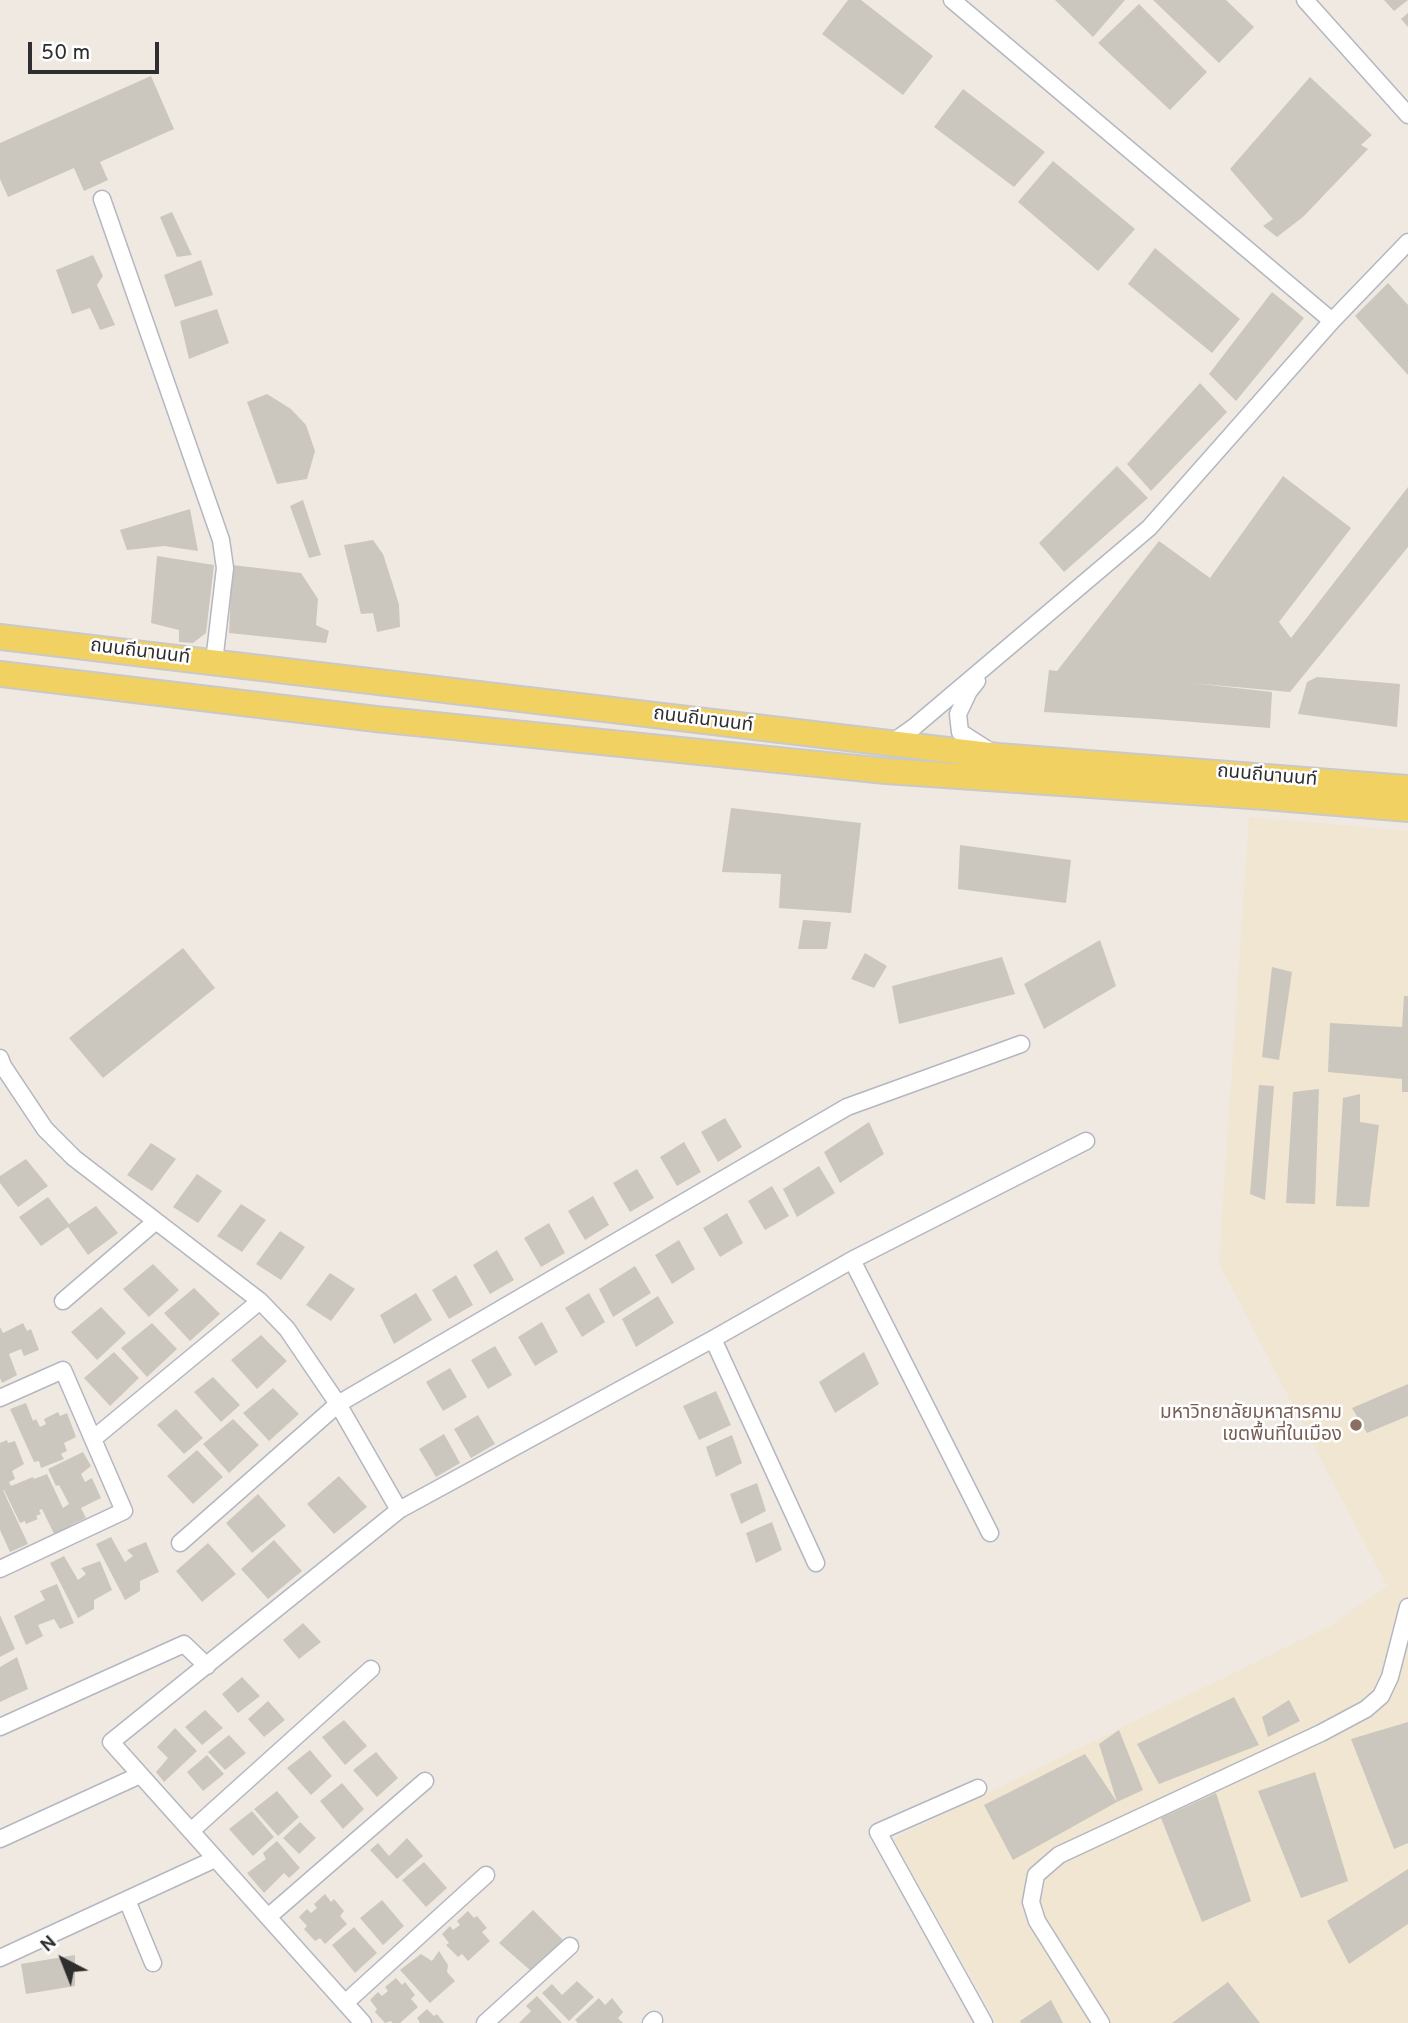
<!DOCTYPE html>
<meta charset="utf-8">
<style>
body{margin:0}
#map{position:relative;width:1408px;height:2023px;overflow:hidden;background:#efe9e1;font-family:Overpass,sans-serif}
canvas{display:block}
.north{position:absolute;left:28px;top:1925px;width:70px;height:70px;-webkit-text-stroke:5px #fff;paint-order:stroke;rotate:318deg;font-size:19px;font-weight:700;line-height:28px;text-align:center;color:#2e2e2e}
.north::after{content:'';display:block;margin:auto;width:24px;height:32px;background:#2e2e2e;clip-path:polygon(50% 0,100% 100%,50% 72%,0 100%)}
.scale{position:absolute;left:28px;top:42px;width:131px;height:32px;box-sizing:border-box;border:4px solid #2e2e2e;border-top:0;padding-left:9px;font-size:21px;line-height:24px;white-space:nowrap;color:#2e2e2e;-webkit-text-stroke:5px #fff;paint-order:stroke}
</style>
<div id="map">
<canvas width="1408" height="2023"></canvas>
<div class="north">N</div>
<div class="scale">50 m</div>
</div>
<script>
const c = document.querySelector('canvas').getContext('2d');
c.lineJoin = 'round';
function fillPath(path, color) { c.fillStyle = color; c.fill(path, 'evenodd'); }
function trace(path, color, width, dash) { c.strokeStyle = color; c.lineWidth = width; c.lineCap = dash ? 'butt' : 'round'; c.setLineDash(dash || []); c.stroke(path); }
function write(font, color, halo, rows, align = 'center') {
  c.font = font + ' Overpass,"Noto Sans Thai",sans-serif'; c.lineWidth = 5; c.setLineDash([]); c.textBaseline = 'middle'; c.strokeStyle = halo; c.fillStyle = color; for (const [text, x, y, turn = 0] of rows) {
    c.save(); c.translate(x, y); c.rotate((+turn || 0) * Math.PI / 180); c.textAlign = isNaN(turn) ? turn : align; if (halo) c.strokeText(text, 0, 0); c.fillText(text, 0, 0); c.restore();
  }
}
const education = new Path2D(`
 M1249,817L1408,831V2023H997L893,1839L1330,1626L1387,1586L1219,1263Z`);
const building = new Path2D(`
 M848,0H861L933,56L903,95L822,34Z
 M1055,0H1125L1093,37Z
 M1153,0H1226L1254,27L1219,63Z
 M1384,0H1408L1394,11Z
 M1139,4L1207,72L1170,110L1098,43Z
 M1408,13V27L1401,19Z
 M151,76L174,129L100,162L108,180L84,191L74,168L8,197L0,179V143Z
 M1310,77L1372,135L1361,145L1368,149L1303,217L1277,237L1263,226L1273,219L1230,169Z
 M963,89L1045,152L1014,187L934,127Z
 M1053,161L1135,229L1098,271L1018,202Z
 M172,212L192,255L177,257L160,217Z
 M1155,248L1240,319L1212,353L1128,284Z
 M93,255L103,276L97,285L115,325L100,330L90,308L72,314L56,270Z
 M201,260L213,295L175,307L164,275Z
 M1388,283L1408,305V375L1355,316Z
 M1272,292L1304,318L1236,401L1209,374Z
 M217,309L229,343L189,359L180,321Z
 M1200,383L1227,412L1151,491L1127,464Z
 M267,394L291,409L306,425L315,451L307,479L277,484L247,402Z
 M1117,466L1148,498L1064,572L1039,543Z
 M1283,476L1351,528L1279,622L1291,638L1408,487V547L1290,692L1192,683L1272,692L1270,728L1154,719L1044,712L1049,670L1057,671L1159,541L1210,578Z
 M303,500L321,555L309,558L290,506Z
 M190,509L198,551L164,546L127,550L120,530Z
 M373,540L383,554L393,585L399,605L400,627L377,632L373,613L361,614L344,545Z
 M157,556L214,565L206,633L193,643L179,642V630L151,623Z
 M232,565L301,573L318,599L316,625L329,631L326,643L229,633Z
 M1317,677L1400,684L1397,727L1298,714L1307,682Z
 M731,808L861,823L851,913L779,908L781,874L722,872Z
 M960,845L1071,860L1066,903L958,889Z
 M803,920L831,922L827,949H798Z
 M1100,940L1116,986L1044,1029L1024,984Z
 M183,948L215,988L103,1078L69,1038Z
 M865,953L887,966L874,988L851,979Z
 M1002,957L1015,994L899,1024L892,986Z
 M1272,967L1292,972L1279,1060L1262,1057Z
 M1404,996H1408V1092H1402V1079L1328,1072L1330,1023L1402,1027Z
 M1259,1085L1274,1086L1265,1200L1250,1194Z
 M1319,1089L1315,1204L1286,1203L1293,1092Z
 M1360,1094V1122L1379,1125L1369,1207L1336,1206L1343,1098Z
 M725,1118L742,1147L718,1162L701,1132Z
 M869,1122L884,1154L840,1183L824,1152Z
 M684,1142L701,1172L677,1186L660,1157Z
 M151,1143L176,1159L152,1191L127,1175Z
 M26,1159L48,1186L18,1207L0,1183V1176Z
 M819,1166L835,1193L797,1217L783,1189Z
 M637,1169L654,1198L630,1212L613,1183Z
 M197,1174L222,1191L198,1223L173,1207Z
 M772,1186L789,1216L765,1230L748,1201Z
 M593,1196L609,1225L585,1240L568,1211Z
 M48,1197L69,1224L96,1206L118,1233L88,1255L68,1227L41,1246L19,1217Z
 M241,1204L266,1220L242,1252L217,1236Z
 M727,1213L743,1243L720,1257L703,1228Z
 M549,1223L565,1253L541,1267L524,1238Z
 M280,1231L305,1247L281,1280L256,1264Z
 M679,1240L695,1269L672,1284L655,1255Z
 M497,1250L514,1280L490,1294L473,1265Z
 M153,1264L179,1290L149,1317L123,1289Z
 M635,1266L651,1293L613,1317L599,1289Z
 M330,1273L355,1289L331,1321L306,1305Z
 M456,1275L473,1305L449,1319L432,1290Z
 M194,1288L220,1314L190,1341L164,1313Z
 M416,1293L432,1320L394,1344L380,1315Z
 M589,1293L605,1322L582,1337L565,1308Z
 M658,1296L674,1323L636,1347L622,1319Z
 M101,1307L126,1333L97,1360L71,1332Z
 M542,1322L558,1352L535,1366L518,1337Z
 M23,1323L27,1331L31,1329L39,1350L24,1356L21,1349L9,1354L17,1375L2,1383L0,1378V1327L3,1333Z
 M152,1323L177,1349L147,1377L121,1348Z
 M261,1335L287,1361L257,1389L231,1360Z
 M495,1346L512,1375L488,1389L471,1360Z
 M114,1352L139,1378L110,1406L84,1378Z
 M864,1352L879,1384L835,1413L819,1382Z
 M450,1368L467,1397L443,1411L426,1382Z
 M213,1377L240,1405L221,1422L194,1392Z
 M1408,1384V1416L1367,1433L1352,1408Z
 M273,1388L299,1414L269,1441L243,1413Z
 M716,1391L731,1425L699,1440L683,1406Z
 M26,1403L33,1421L36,1419L40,1427L46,1424L44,1419L58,1412L60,1416L67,1413L76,1437L64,1443L67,1451L61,1454L64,1459L41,1468L39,1461L34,1462L10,1409Z
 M176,1409L203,1438L184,1454L157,1425Z
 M478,1415L495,1444L471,1458L454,1429Z
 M233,1419L259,1445L229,1473L203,1444Z
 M444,1434L460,1463L436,1477L419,1449Z
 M732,1435L742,1463L716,1477L706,1447Z
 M7,1440L8,1443L15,1441L24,1464L12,1471L15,1479L9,1482L11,1486L33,1477L34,1479L47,1474L63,1508L69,1504L59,1485L56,1486L48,1469L83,1452L91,1466L81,1474L85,1482L92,1478L101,1498L81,1508L86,1518L71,1525L72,1528L55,1536L42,1509L39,1510L41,1514L36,1516L38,1519L26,1524L25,1521L20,1523L4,1490H3L28,1544L10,1552L0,1530V1443Z
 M197,1450L223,1477L193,1504L167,1476Z
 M339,1476L367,1507L334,1534L307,1504Z
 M757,1483L766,1511L741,1524L730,1494Z
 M258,1494L286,1526L252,1553L226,1523Z
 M772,1522L782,1550L756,1563L746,1533Z
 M111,1537L125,1562L133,1556L127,1550L146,1542L159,1572L140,1581V1591L125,1600L96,1544Z
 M274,1540L302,1571L268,1599L241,1569Z
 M208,1543L236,1574L202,1602L176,1571Z
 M64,1556L78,1580L86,1574L81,1568L100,1561L112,1590L94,1600V1609L78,1618L50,1563Z
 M57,1584L74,1623L60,1629L54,1619L38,1625L43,1636L26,1645L14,1616L45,1600L40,1591Z
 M0,1615L15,1649L0,1657Z
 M303,1623L321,1642L299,1659L283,1640Z
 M17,1657L28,1689L0,1702V1667Z
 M242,1677L260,1696L238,1713L222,1694Z
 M1234,1697L1259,1745L1159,1784L1137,1744Z
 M1289,1700L1300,1721L1268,1737L1262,1717Z
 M268,1701L285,1720L264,1737L248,1719Z
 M205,1710L223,1728L202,1745L185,1727Z
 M344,1720L367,1746L345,1765L322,1737Z
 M1408,1722V1843L1394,1849L1351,1739Z
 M175,1728L197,1751L164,1782L156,1772L168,1758L157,1747Z
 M1119,1730L1143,1790L1117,1802L1099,1744Z
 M229,1735L246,1753L225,1770L208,1752Z
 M310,1750L332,1776L311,1795L287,1768Z
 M376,1752L398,1778L377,1797L353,1770Z
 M1085,1754L1117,1802L1013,1860L984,1805Z
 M207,1755L224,1774L203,1791L187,1772Z
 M1315,1772L1348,1881L1301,1898L1258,1791Z
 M342,1783L364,1809L343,1829L320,1801Z
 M277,1791L299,1817L278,1836L254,1809Z
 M1216,1793L1251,1901L1202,1922L1161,1818Z
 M252,1811L274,1837L253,1856L229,1829Z
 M300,1822L316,1838L299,1854L283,1838Z
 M407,1838L423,1856L397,1879L370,1850L378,1843L389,1856Z
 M277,1841L300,1868L289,1878L284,1873L264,1893L247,1873L266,1859L263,1853Z
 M424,1862L447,1888L426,1907L402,1880Z
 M1408,1869V1924L1349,1964L1327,1921Z
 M325,1894L331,1902L334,1899L344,1911L340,1916L347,1924L325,1944L320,1938L315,1941L304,1929L307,1926L299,1917L307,1909L311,1913L317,1908L314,1904Z
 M382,1900L404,1926L383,1945L360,1918Z
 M533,1910L563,1940L531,1971L499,1943Z
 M468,1911L474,1918L477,1916L487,1928L482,1932L490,1941L468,1961L462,1954L458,1957L446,1945L449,1943L442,1934L450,1926L453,1930L460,1925L457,1921Z
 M354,1927L377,1953L355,1973L332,1945Z
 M439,1951L448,1965L447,1972L455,1981L430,2003L400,1970L421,1954L432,1961Z
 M75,1955V1986L26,1994L21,1964Z
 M396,1978L402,1985L405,1982L415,1995L411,1999L418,2007L400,2023H392L391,2021L385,2023L375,2012L377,2009L370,2000L378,1992L382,1996L388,1991L385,1987Z
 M577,1981L594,1997L569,2021L542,1993L552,1984L562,1995Z
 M1228,1982L1260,2023H1172Z
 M537,1996L562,2023H519L531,2011L526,2006Z
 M599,1998L605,2005L612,1998L623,2012L618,2018L623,2023H578L575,2020Z
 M1051,2000L1063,2023H1021L1020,2021Z
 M427,2009L434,2016L437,2014L444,2023H420L417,2018Z`);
const street = new Path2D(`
 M952,0L1332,321
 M1305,0L1408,115
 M102,199L221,540L225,568L214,662
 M977,681L969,691L958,714L960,732L988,750
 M890,744L914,727L1149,528L1332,321L1408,242
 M0,1058L3,1066L45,1129L74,1158L260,1301L287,1329L338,1404L399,1510
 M852,1260L1086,1141
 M63,1301L156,1221
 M713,1339L816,1563
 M0,1398L63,1370L124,1511L0,1569
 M93,1439L260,1301
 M180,1543L338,1404L847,1107L1021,1044
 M0,1727L184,1644L207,1666
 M978,1788L878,1832L984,2023
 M191,1831L371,1669
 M0,1839L140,1775
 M127,1900L153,1963
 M268,1917L425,1781
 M0,1958L215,1859
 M345,2003L486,1875
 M363,2023L111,1742L399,1510L713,1339L852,1260L990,1533
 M485,2023L570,1946
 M651,2023L654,2020
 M1101,2023L1037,1921L1031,1902L1036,1875L1059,1855L1321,1733L1366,1709L1381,1696L1390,1677L1408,1607`);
const primary = new Path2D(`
 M0,637L998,756L1408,788
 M0,674L376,719L886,771L1265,797L1408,809`);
const markers = [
 [1356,1425,7,"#8d6e63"]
];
const streetNames = [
 ["ถนนถีนานนท์",140,653,7],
 ["ถนนถีนานนท์",703,721,7],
 ["ถนนถีนานนท์",1267,777,5]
];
const educationNames = [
 ["มหาวิทยาลัยมหาสารคาม",1342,1414],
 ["เขตพื้นที่ในเมือง",1342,1436]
];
fillPath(education, '#f0e6d1');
fillPath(building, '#cbc7bf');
trace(street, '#b4b7c1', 19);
trace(primary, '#c9c9c9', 28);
trace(street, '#fff', 16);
trace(primary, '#f2d163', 24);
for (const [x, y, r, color] of markers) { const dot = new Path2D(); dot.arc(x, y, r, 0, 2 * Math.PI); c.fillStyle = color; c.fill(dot); trace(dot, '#fff', 2.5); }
write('19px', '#2e2e2e', '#fff', streetNames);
write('19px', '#785e54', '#fff', educationNames, 'right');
</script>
